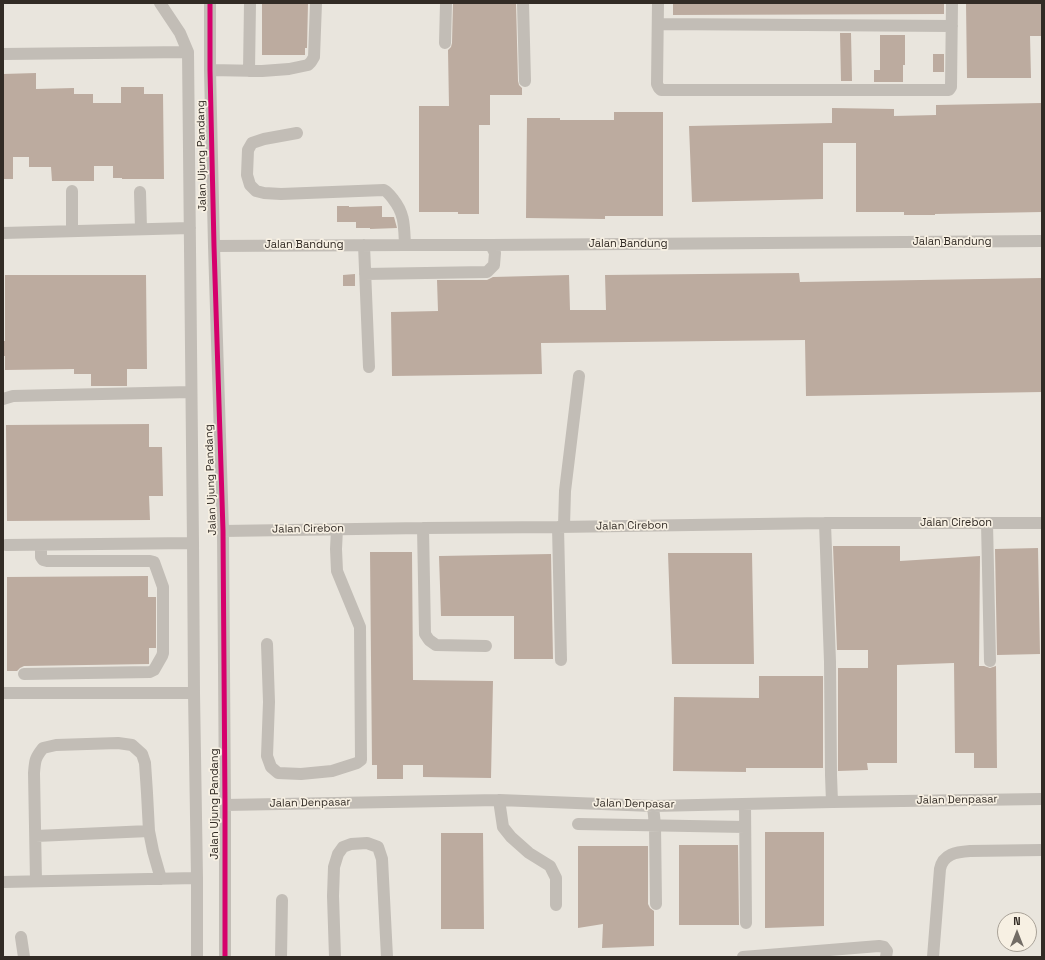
<!DOCTYPE html>
<style>
body{margin:0}
#map{position:relative;width:1045px;height:960px;overflow:hidden;background:#e9e5dd;font-family:"Space Grotesk",sans-serif}
canvas{display:block}
.frame{position:absolute;inset:0;border:4px solid #322b25;pointer-events:none}
.north{position:absolute;left:997px;top:912px;width:40px;height:40px;box-sizing:border-box;background:#f7f0e3;border:1px solid #a8a197;border-radius:50%;rotate:0deg;font-size:11px;font-weight:700;line-height:16px;text-align:center;color:#322b25}
.north::after{content:'';display:block;margin:auto;width:14px;height:18px;background:#726c65;clip-path:polygon(50% 0,100% 100%,50% 72%,0 100%)}
</style>
<div id="map">
<canvas width="1045" height="960"></canvas>
<div class="frame"></div>
<div class="north">N</div>
</div>
<script>
const c = document.querySelector('canvas').getContext('2d');
c.lineJoin = 'round';
function fillPath(path, color) { c.fillStyle = color; c.fill(path, 'evenodd'); }
function trace(path, color, width, dash) { c.strokeStyle = color; c.lineWidth = width; c.lineCap = dash ? 'butt' : 'round'; c.setLineDash(dash || []); c.stroke(path); }
function write(font, color, halo, rows, align = 'center') {
  c.font = font + ' "Space Grotesk",sans-serif'; c.lineWidth = 3.5; c.setLineDash([]); c.textBaseline = 'middle'; c.strokeStyle = halo; c.fillStyle = color; for (const [text, x, y, turn = 0] of rows) {
    c.save(); c.translate(x, y); c.rotate((+turn || 0) * Math.PI / 180); c.textAlign = isNaN(turn) ? turn : align; if (halo) c.strokeText(text, 0, 0); c.fillText(text, 0, 0); c.restore();
  }
}
const building = new Path2D(`
 M262,3H308L307,48H305V55H262Z
 M453,3H516L518,81L519,85L522,88V95H490V125H479V214H458V212H419V106H449L448,50L451,47L452,43Z
 M673,3H944V14L673,15Z
 M966,3H1042V36H1030L1031,78H967Z
 M840,33H851L852,81H841Z
 M880,35H905V65H903V82H874V70H880Z
 M933,54H944V72H933Z
 M36,73V89L74,88V94H93V103H121V87H144V94H163L164,179H122V178H113V166H94V181H52L51,167H29V157H13V179H3V74Z
 M1042,103V212L935,214V215H904V212H856V143H823V199L692,202L689,126L832,123V108L894,109V116L936,115V105Z
 M614,112H663V216H605V219L526,218L527,118H560V120H614Z
 M337,206H349V207L382,206V217H394L397,228L370,229V228H356V222H337Z
 M799,273L800,282L1042,278V392L806,396L805,340L541,343L542,374L392,376L391,312L438,311L437,280H487L493,277L569,275L570,310H606L605,275Z
 M355,274V286H343V275Z
 M5,275H146L147,369H127V386H91V374H74V369L5,370V356H3V341H5Z
 M149,424V447H162L163,496H149L150,520L7,521L6,425Z
 M833,546H900V561L980,556L979,666H984L990,668L996,666L997,768H974V753H955L954,663L897,665V763H867L868,770L838,771V668H868V650H837Z
 M1038,548L1040,654L997,655L995,549Z
 M370,552H412L413,680L493,681L491,778L423,777V765H403V779H377V765H372Z
 M668,553H752L754,664H672Z
 M551,554L553,659H514V616H441L439,556Z
 M148,576V597H156V648H149V664L24,666L20,668L17,671H7V577Z
 M759,676H823V768H746V772L673,771L674,697L759,698Z
 M765,832H824V926L765,928Z
 M441,833H483L484,929H441Z
 M679,845H738L739,925H679Z
 M578,846H648V904L650,908L654,911V946L602,948L603,924L578,928Z`);
const minor = new Path2D(`
 M160,3L180,33L188,52L193,543L194,693L197,878V957
 M210,3V70L214,246L223,531L225,805V957
 M523,3L525,81
 M658,3L657,84L659,88L661,90H949L951,87L952,3
 M658,24L952,26
 M445,43L446,3
 M3,54L188,52
 M210,70L262,71L289,69L308,65L311,62L314,57L316,3
 M249,71L250,3
 M297,133L264,139L252,143L248,150L247,175L250,185L256,191L264,193L281,194L384,190C388,192 390,195 393,199C405,214 404,226 405,245
 M72,191V231
 M140,192L141,229
 M3,233L190,228
 M364,245L369,367
 M214,246L405,245H491L1042,241
 M365,274L487,272L494,265L495,253L491,245
 M3,399L13,396L191,392
 M825,523L830,662L831,775L832,802
 M987,523L990,661
 M564,526L565,491L579,376
 M558,527L561,660
 M423,528L425,634L429,640L436,645L486,646
 M223,531L423,528L558,527L825,523H1042
 M6,545L193,543
 M267,644L269,702L267,756L271,767L278,773L301,774L332,771L357,763L361,760L360,627L337,571L336,549L337,529
 M24,674L150,672L154,670L162,656L163,653V587L154,562L150,561H47L43,560L41,557V545
 M3,693H194
 M499,800L503,827L511,837L529,853L550,866L556,878V905
 M745,804L746,923
 M225,805L499,800L653,806L832,802L1042,799
 M653,806L655,825L656,904
 M578,824L745,827
 M36,836L149,831
 M36,881L34,773C35,760 35,758 43,748L56,745L118,743L132,745L142,754L145,763L147,793L149,831L153,851L161,879
 M3,882L197,878
 M21,937L24,957
 M281,957L282,900
 M335,957L333,896L334,867L338,854L343,847L351,844L367,843L378,847L382,859L387,957
 M743,957L879,946L884,947L887,951L886,957
 M933,957L940,869C943,854 956,852 970,851L1042,850`);
const cycleway = new Path2D(`
 M210,3V70L214,246L223,531L225,805V957`);
const streetNames = [
 ["Jalan Ujung Pandang",202,156,-91],
 ["Jalan Bandung",952,242],
 ["Jalan Bandung",628,244],
 ["Jalan Bandung",304,245],
 ["Jalan Ujung Pandang",211,480,-92],
 ["Jalan Cirebon",956,523],
 ["Jalan Cirebon",632,526,-1],
 ["Jalan Cirebon",308,529,-1],
 ["Jalan Denpasar",957,800,-1],
 ["Jalan Denpasar",310,803,-1],
 ["Jalan Ujung Pandang",215,804,-90],
 ["Jalan Denpasar",634,804,1]
];
fillPath(building, '#bcab9f');
trace(minor, '#c2bdb6', 12);
trace(cycleway, '#d6006c', 5);
write('11px', '#322b25', '#f7f0e3', streetNames);
</script>
